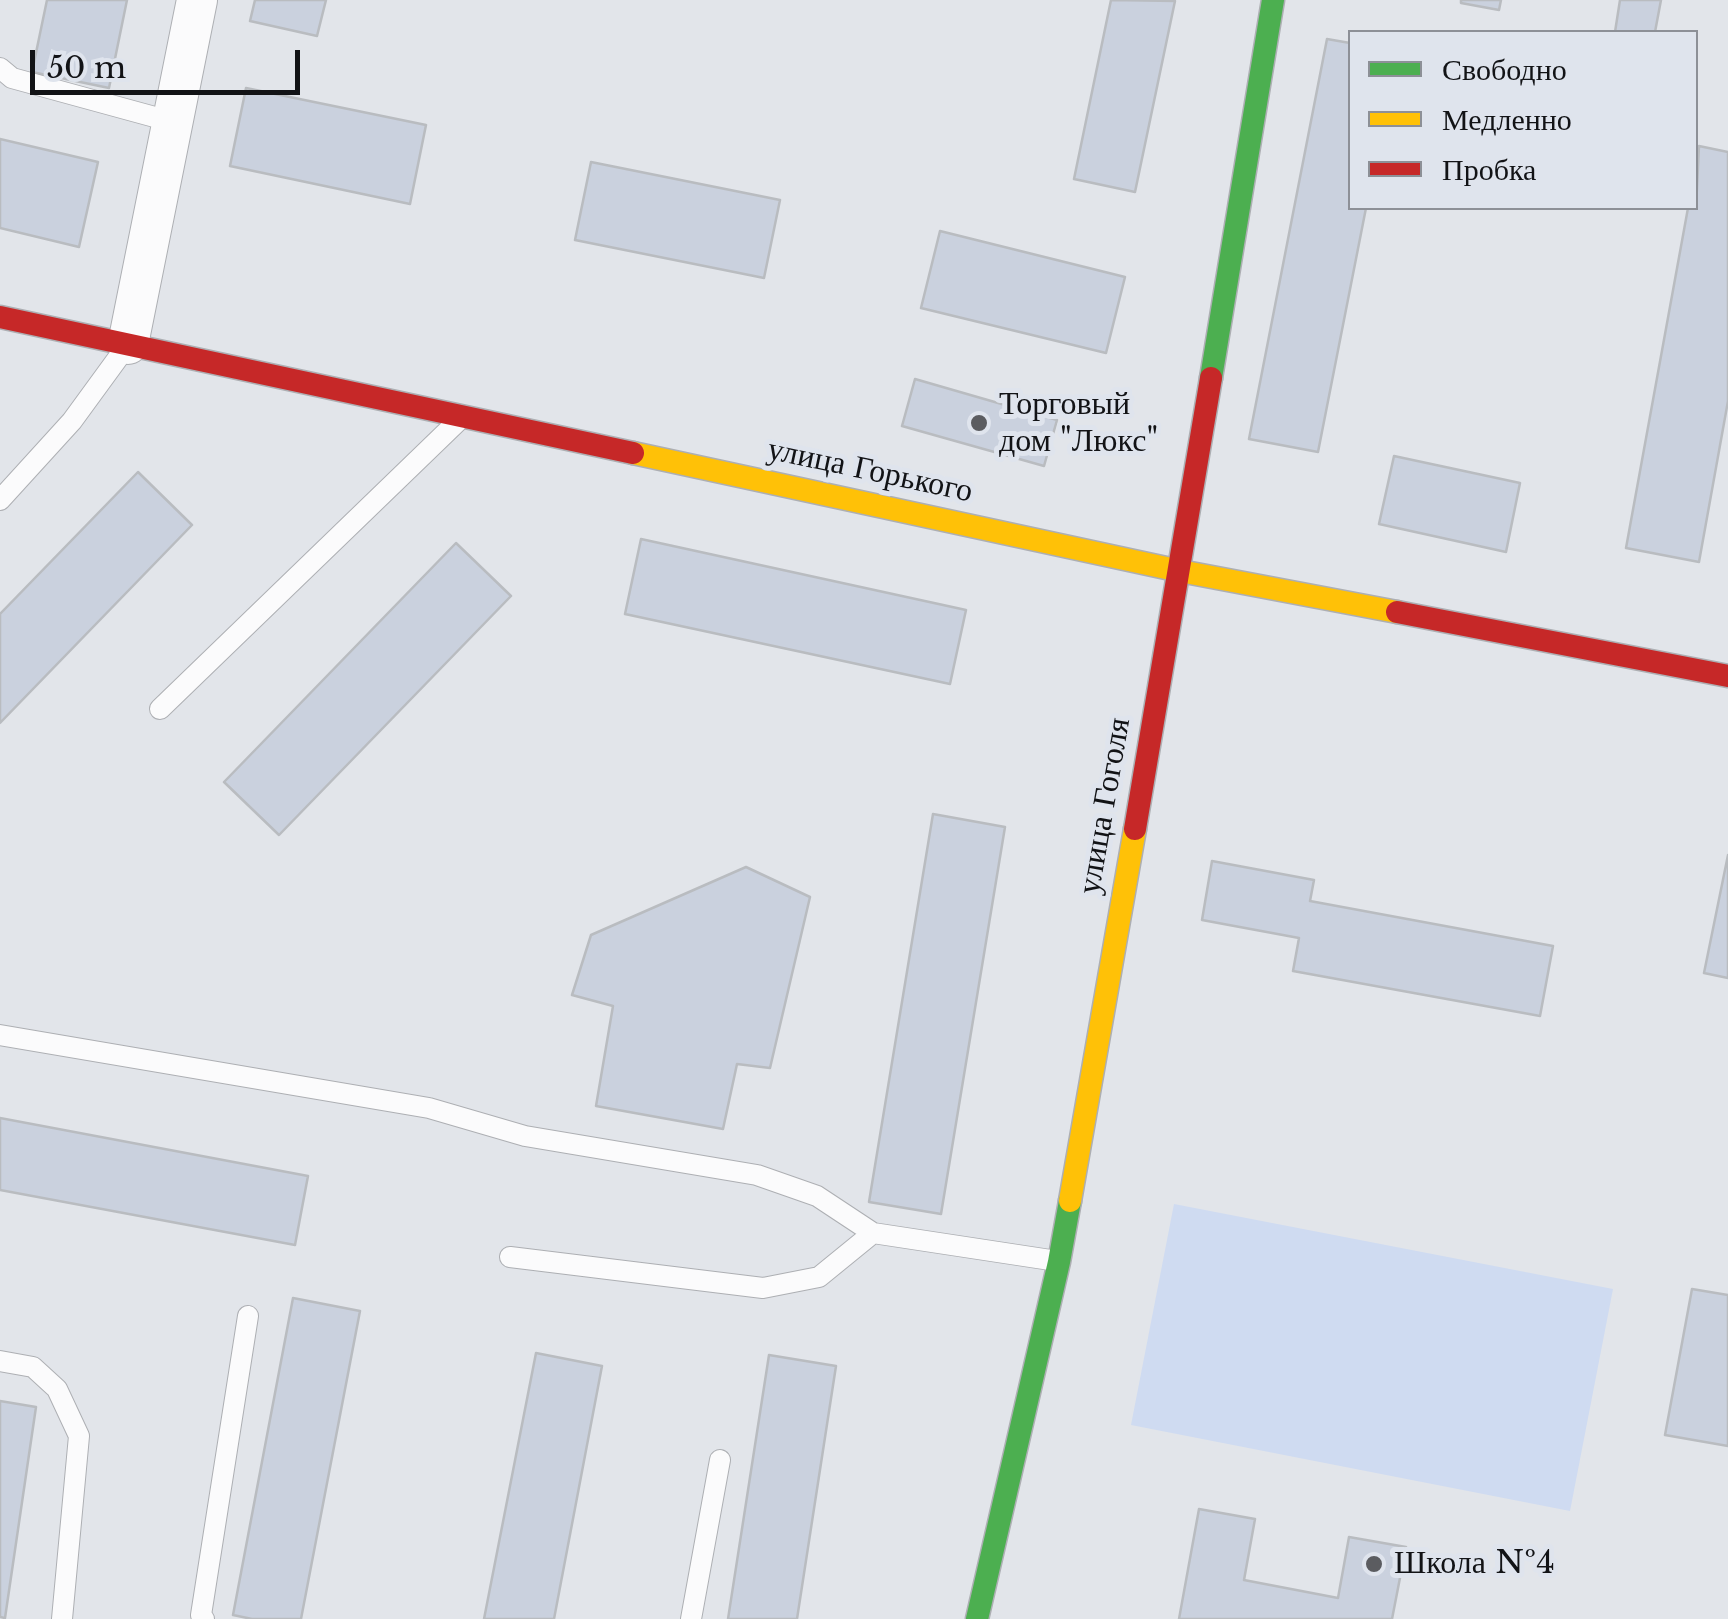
<!DOCTYPE html>
<meta charset="utf-8">
<style>
body{margin:0}
#map{position:relative;width:1728px;height:1619px;overflow:hidden;background:#e2e5ea;font-family:"Libre Baskerville",serif}
canvas{display:block}
.legend{position:absolute;left:1348px;top:30px;width:350px;height:180px;box-sizing:border-box;background:#dfe4ed;border:2px solid #8d9097;margin:0;padding:12px 18px;list-style:none;font-size:30px;color:#121316}
.legend li{display:flex;align-items:center;gap:20px;height:50px}
.legend b{width:50px;border:2px solid #8d9097}
.scale{position:absolute;left:30px;top:50px;width:270px;height:45px;box-sizing:border-box;border:5px solid #121316;border-top:0;padding-left:12px;font-size:30px;line-height:35px;white-space:nowrap;color:#121316;-webkit-text-stroke:8px #dfe4ed;paint-order:stroke}
</style>
<div id="map">
<canvas width="1728" height="1619"></canvas>
<ul class="legend">
<li><b style="height:12px;background:#4caf50"></b>Свободно</li>
<li><b style="height:12px;background:#ffc107"></b>Медленно</li>
<li><b style="height:12px;background:#c62828"></b>Пробка</li>
</ul>
<div class="scale">50 m</div>
</div>
<script>
const c = document.querySelector('canvas').getContext('2d');
c.lineJoin = 'round';
function fillPath(path, color) { c.fillStyle = color; c.fill(path, 'evenodd'); }
function trace(path, color, width, dash) { c.strokeStyle = color; c.lineWidth = width; c.lineCap = dash ? 'butt' : 'round'; c.setLineDash(dash || []); c.stroke(path); }
function write(font, color, halo, rows, align = 'center') {
  c.font = font + ' "Libre Baskerville",serif'; c.lineWidth = 10; c.setLineDash([]); c.textBaseline = 'middle'; c.strokeStyle = halo; c.fillStyle = color; for (const [text, x, y, turn = 0] of rows) {
    c.save(); c.translate(x, y); c.rotate((+turn || 0) * Math.PI / 180); c.textAlign = isNaN(turn) ? turn : align; if (halo) c.strokeText(text, 0, 0); c.fillText(text, 0, 0); c.restore();
  }
}
const green = new Path2D(`
 M1174,1204L1613,1289L1570,1511L1131,1425Z`);
const building = new Path2D(`
 M47,0H127L109,88L32,72Z
 M255,0H326L317,36L250,21Z
 M1111,0L1175,1L1135,192L1074,179Z
 M1461,0H1501L1499,10L1461,3Z
 M1620,0H1661L1655,32H1615Z
 M1327,39L1350,43V208H1366L1318,452L1249,439Z
 M246,88L426,125L410,204L230,166Z
 M0,139L98,162L79,247L0,228Z
 M1699,146L1728,152V401L1699,562L1626,548L1688,208H1696Z
 M591,162L780,200L764,278L575,240Z
 M940,231L1125,277L1106,353L921,308Z
 M915,379L1057,420L1044,466L902,426Z
 M1394,456L1520,483L1506,552L1379,524Z
 M138,472L192,525L0,723V614Z
 M641,539L966,610L950,684L625,614Z
 M456,543L511,596L279,835L224,782Z
 M933,814L1005,827L941,1214L869,1202Z
 M1728,855V978L1704,973Z
 M1212,861L1314,880L1310,901L1553,946L1540,1016L1293,971L1299,938L1202,920Z
 M746,867L810,897L770,1068L737,1064L723,1129L596,1106L613,1006L572,995L591,935Z
 M0,1118L308,1176L295,1245L0,1190Z
 M1692,1289L1728,1295V1446L1665,1435Z
 M293,1298L360,1311L301,1619H252L233,1615Z
 M536,1353L602,1366L554,1619H484Z
 M769,1355L836,1366L797,1619H728Z
 M0,1401L36,1407L5,1618L0,1617Z
 M1199,1509L1255,1519L1244,1580L1338,1598L1349,1537L1406,1547L1392,1619H1179Z`);
const lane = new Path2D(`
 M0,68L12,78L173,122
 M0,500L72,421L126,347
 M160,709L457,422
 M0,1035L429,1108L525,1136L757,1175L817,1196L873,1233L1057,1261
 M510,1257L763,1288L819,1277L873,1233
 M0,1361L33,1367L57,1389L79,1436L62,1619
 M204,1619L201,1615L248,1316
 M691,1619L720,1460`);
const street = new Path2D(`
 M128,344L197,0`);
const fast = new Path2D(`
 M1211,378L1273,0
 M977,1619L1059,1262L1070,1201`);
const slow = new Path2D(`
 M633,453L1180,571L1397,612
 M1070,1201L1135,829`);
const jam = new Path2D(`
 M0,317L633,453
 M1397,612L1728,676
 M1135,829L1211,378`);
const markers = [
 [979,423,10,"#5b5c60"],
 [1374,1564,10,"#5b5c60"]
];
const poiNames = [
 ["Торговый",999,405],
 ["дом \"Люкс\"",999,442],
 ["Школа №4",1394,1564]
];
const streetNames = [
 ["улица Горького",870,471,12],
 ["улица Гоголя",1105,806,-80]
];
fillPath(green, '#cfdbf1');
fillPath(building, '#cad1de');
trace(building, '#b9bcc0', 2.5);
trace(lane, '#adafb3', 22);
trace(street, '#adafb3', 42);
trace(fast, '#adafb3', 25);
trace(slow, '#adafb3', 25);
trace(jam, '#adafb3', 25);
trace(lane, '#fbfbfc', 20);
trace(street, '#fbfbfc', 40);
trace(fast, '#4caf50', 22);
trace(slow, '#ffc107', 22);
trace(jam, '#c62828', 22);
for (const [x, y, r, color] of markers) { const dot = new Path2D(); dot.arc(x, y, r, 0, 2 * Math.PI); c.fillStyle = color; c.fill(dot); trace(dot, '#dfe4ed', 4); }
write('32px', '#121316', '#dfe4ed', poiNames, 'left');
write('32px', '#121316', '#dfe4ed', streetNames);
</script>
